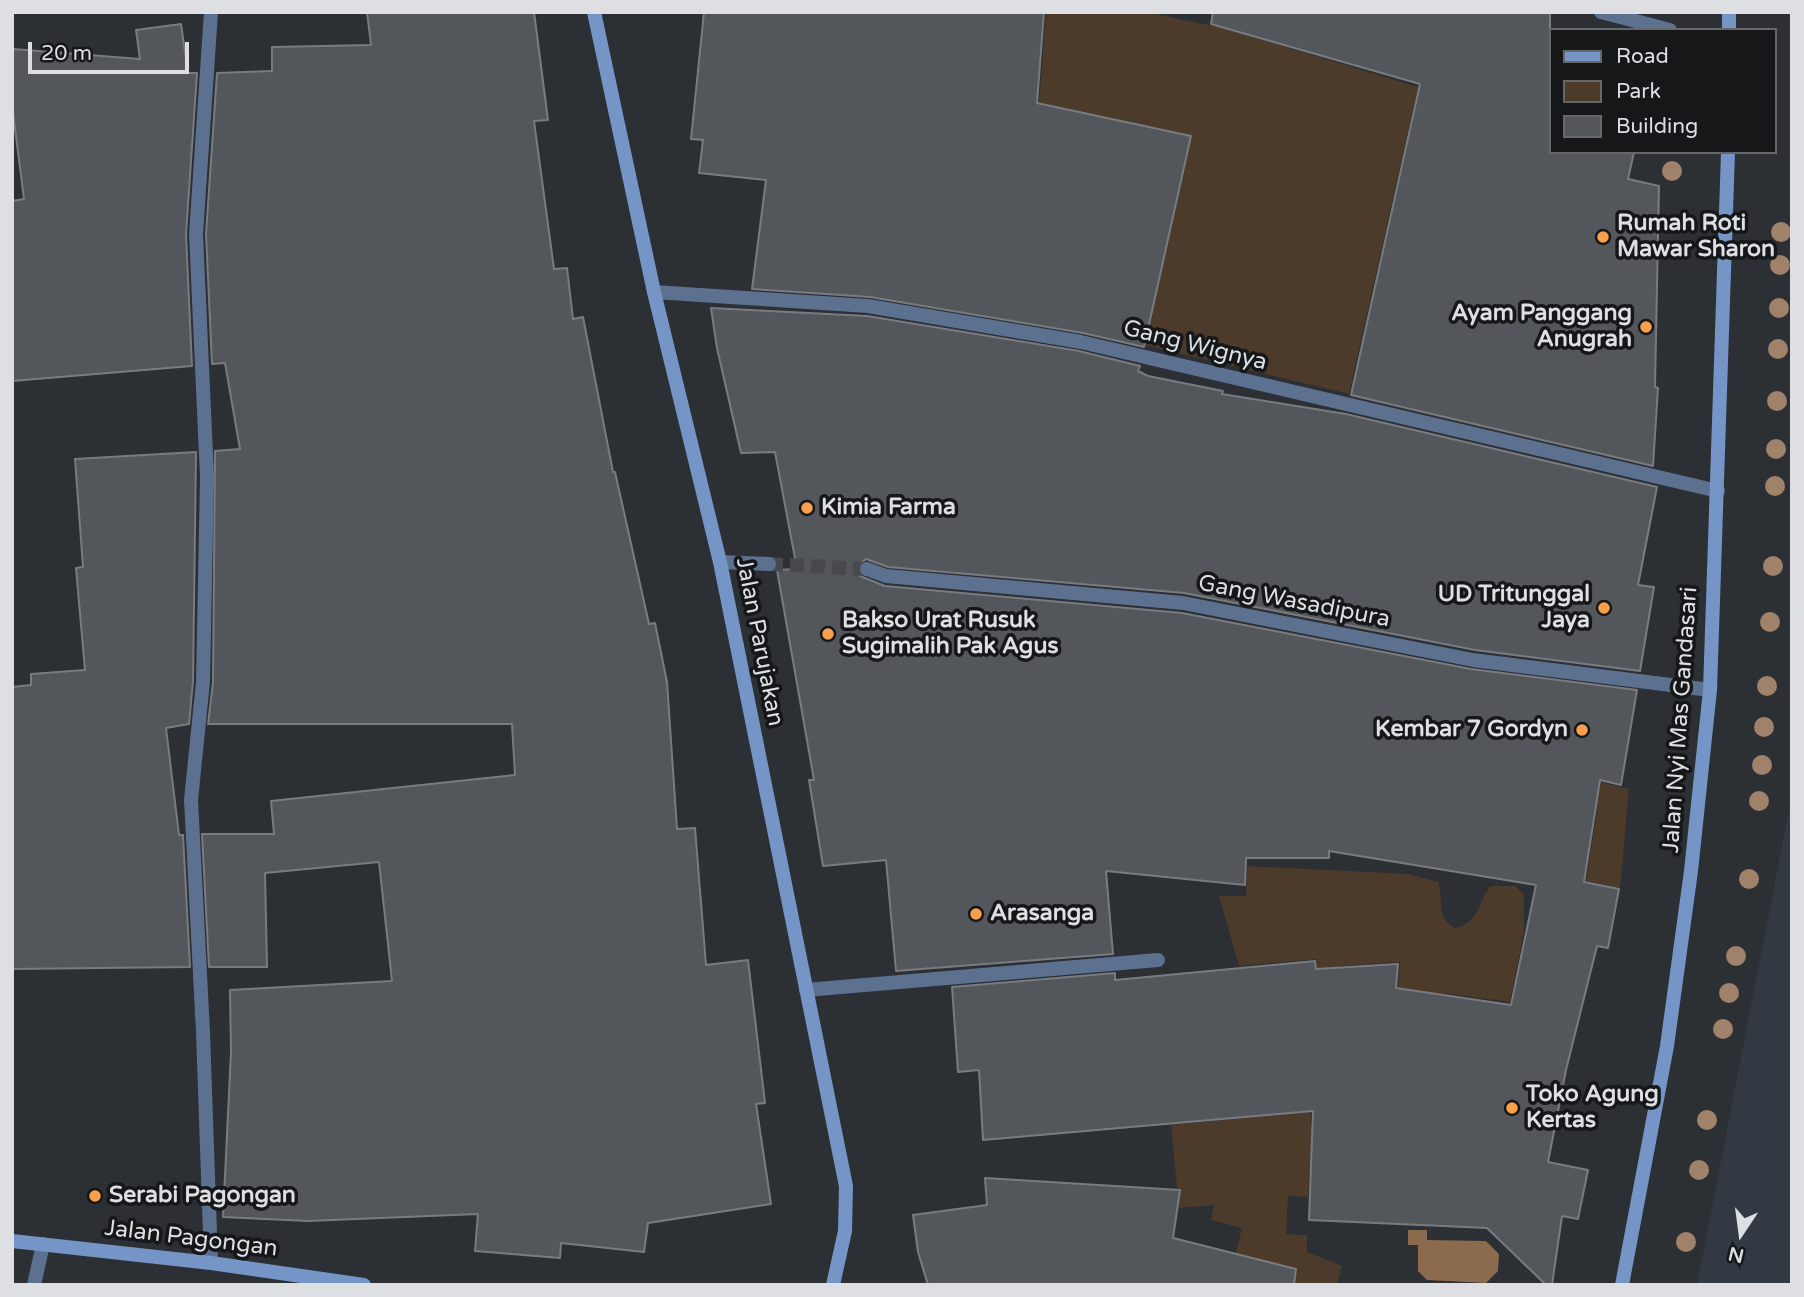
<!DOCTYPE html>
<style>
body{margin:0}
#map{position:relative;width:1804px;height:1297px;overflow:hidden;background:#2c2f33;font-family:"Varela Round",sans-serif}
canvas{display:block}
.frame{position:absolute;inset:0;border:14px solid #dddfe2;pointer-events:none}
.legend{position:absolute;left:1549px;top:28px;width:228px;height:126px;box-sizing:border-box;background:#151719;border:2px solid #656769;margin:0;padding:9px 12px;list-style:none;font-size:21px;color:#dddfe2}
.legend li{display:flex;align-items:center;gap:14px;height:35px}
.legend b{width:35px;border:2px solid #656769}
.north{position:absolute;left:1706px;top:1199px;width:70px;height:70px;-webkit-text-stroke:5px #151719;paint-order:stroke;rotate:193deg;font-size:19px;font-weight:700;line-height:28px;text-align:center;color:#dddfe2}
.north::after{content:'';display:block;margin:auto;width:24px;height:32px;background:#dddfe2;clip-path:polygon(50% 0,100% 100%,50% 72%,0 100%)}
.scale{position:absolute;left:28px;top:42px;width:161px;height:32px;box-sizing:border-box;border:4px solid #dddfe2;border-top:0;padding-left:9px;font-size:21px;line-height:24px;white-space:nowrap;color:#dddfe2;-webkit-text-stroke:5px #151719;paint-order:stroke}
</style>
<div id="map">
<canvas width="1804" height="1297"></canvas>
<div class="frame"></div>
<ul class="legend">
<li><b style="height:9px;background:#7495c5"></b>Road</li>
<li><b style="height:19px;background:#4c3a2a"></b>Park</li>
<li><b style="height:19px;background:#53565b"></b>Building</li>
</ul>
<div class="north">N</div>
<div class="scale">20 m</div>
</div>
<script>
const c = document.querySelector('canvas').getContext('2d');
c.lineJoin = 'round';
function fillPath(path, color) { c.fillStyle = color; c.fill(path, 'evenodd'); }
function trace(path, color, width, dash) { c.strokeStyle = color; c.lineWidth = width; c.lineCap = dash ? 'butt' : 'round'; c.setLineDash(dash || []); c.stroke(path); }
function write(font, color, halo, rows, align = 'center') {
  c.font = font + ' "Varela Round",sans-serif'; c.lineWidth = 7; c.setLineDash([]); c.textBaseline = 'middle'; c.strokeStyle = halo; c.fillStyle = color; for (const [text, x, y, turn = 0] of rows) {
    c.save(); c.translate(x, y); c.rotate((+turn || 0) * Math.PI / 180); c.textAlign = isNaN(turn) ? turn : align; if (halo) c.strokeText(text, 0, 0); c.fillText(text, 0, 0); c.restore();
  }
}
const built = new Path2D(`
 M1792,751V1285H1697L1790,804Z`);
const green = new Path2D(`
 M1046,12H1145L1223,28L1418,87L1349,394L1145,345L1192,136L1039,103Z
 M1571,775L1629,789L1620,888L1586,881L1597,811L1566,805Z
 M1247,866L1409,874L1438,882C1445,901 1434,916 1455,928C1479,923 1477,904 1490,886H1515L1524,894V932L1510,1002L1442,993L1437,1013L1397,1005L1400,962L1338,966L1336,981L1318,982L1316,959L1239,966L1219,896H1246Z
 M1310,1112L1311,1127H1323V1136L1312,1137L1308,1197L1288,1196L1286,1234L1307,1235V1252L1342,1266L1337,1285H1274L1231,1272L1242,1228L1211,1220L1214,1205L1179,1208L1171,1125Z`);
const water = new Path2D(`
 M1408,1230H1427V1240L1486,1241L1499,1254L1498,1271L1486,1283L1427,1280L1418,1271V1245H1408Z`);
const building = new Path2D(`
 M367,12H534L548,120L534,121L554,269L567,268L573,319L583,317L613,472H615L649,624L655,623L667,682L677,829L695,828L706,965L748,960L765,1103L756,1104L771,1204L648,1223L644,1252L561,1243L560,1258L475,1251L478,1214L308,1221L223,1217L231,1052L230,990L392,981L379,862L265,873L267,967H209L202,834H274L271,801L515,775L512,724H208L213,682L215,451L240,449L225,363L212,364L206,234L217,73L272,71V47L371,45Z
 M704,12H1044L1037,103L1191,136L1144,347L1083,333L870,297L752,289L766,180L699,173L703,140L691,139Z
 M1213,12H1550V152H1634L1628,179L1659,186L1655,387L1658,388L1653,466L1351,395L1420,84L1211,24Z
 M181,24L188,73H197L186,234L192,366L12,381V201L24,199L12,105L13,49L140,59L136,30Z
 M711,308L867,316L1079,351L1140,366L1138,371L1148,376L1223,391L1222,394L1346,414L1657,487L1638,585L1654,587L1640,671L1475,650L1184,593L888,567L866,559L858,566L860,576L885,586L1182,613L1471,669L1637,690L1621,785L1600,780L1584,882L1619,889L1608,948L1597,946L1566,1070L1548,1162L1588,1170L1578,1219L1562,1216L1552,1285H1546L1487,1228L1309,1220L1313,1111L983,1140L979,1070L958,1072L952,987L1115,973V980L1315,961L1316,969L1398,964L1396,988L1511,1005L1536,885L1329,851V858H1246L1245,885L1106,871L1113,954L896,971L886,860L823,866L809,780H814L777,570L797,569L775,452L741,453L717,348Z
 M196,452L193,681L189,724L166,728L179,835H183L190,967L12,969V687L31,685V674L85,670L76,568L83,567L75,459Z
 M985,1178L1180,1190L1173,1238L1296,1269L1294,1285H928L918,1252L913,1215L987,1205Z`);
const streetTunnel = new Path2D(`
 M769,564L867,569`);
const lane = new Path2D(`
 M806,990L1158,960`);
const street = new Path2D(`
 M1601,12L1670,30
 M654,292L868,306L1081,342L1718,491
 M720,562L769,564
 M867,569L886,576L1183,603L1473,660L1710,690
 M211,1263L203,1032L191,800L203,682L207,477L196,234L211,12
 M34,1285L43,1244`);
const secondary = new Path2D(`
 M594,12L654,292L720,562L846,1186L845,1231L833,1285
 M1729,30V12
 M12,1241L211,1263L364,1285
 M1622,1285L1667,1046L1691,871L1710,690L1728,152`);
const trees = [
 [1672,171],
 [1781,232],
 [1780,265],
 [1779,308],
 [1778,349],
 [1777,401],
 [1776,449],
 [1775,486],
 [1773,566],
 [1770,622],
 [1767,686],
 [1764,727],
 [1762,765],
 [1759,801],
 [1749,879],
 [1736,956],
 [1729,993],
 [1723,1029],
 [1707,1120],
 [1699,1170],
 [1686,1242]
];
const markers = [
 [1603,237,7,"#f8a04b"],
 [1646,327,7,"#f8a04b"],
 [807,508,7,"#f8a04b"],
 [1604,608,7,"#f8a04b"],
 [828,634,7,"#f8a04b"],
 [1582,730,7,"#f8a04b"],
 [976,914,7,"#f8a04b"],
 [1512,1108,7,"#f8a04b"],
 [95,1196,7,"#f8a04b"]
];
const poiNames = [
 ["Rumah Roti",1617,224],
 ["Mawar Sharon",1617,250],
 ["Ayam Panggang",1632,314,"right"],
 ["Anugrah",1632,340,"right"],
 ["Kimia Farma",821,508],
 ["UD Tritunggal",1590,595,"right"],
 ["Jaya",1590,621,"right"],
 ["Bakso Urat Rusuk",842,621],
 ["Sugimalih Pak Agus",842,647],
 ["Kembar 7 Gordyn",1568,730,"right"],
 ["Arasanga",990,914],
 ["Toko Agung",1526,1095],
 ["Kertas",1526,1121],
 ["Serabi Pagongan",109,1196]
];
const streetNames = [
 ["Gang Wignya",1195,346,14],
 ["Gang Wasadipura",1294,602,11],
 ["Jalan Parujakan",759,642,79],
 ["Jalan Nyi Mas Gandasari",1681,720,-86],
 ["Jalan Pagongan",191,1239,7]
];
fillPath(built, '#323942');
fillPath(green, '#4c3a2a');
fillPath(water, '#8b6a4d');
fillPath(building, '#53565b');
trace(building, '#787c81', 2);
trace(streetTunnel, '#47494d', 14, [14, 7]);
trace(lane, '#5b718f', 14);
trace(street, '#5b718f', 14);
trace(secondary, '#7495c5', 14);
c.fillStyle = '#9f8269';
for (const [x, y] of trees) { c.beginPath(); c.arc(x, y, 10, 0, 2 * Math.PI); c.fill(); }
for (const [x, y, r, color] of markers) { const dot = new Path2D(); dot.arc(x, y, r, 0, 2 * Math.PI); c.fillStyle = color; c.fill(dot); trace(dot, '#151719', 2.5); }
write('bold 23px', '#dddfe2', '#151719', poiNames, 'left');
write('23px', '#dddfe2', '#151719', streetNames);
</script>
